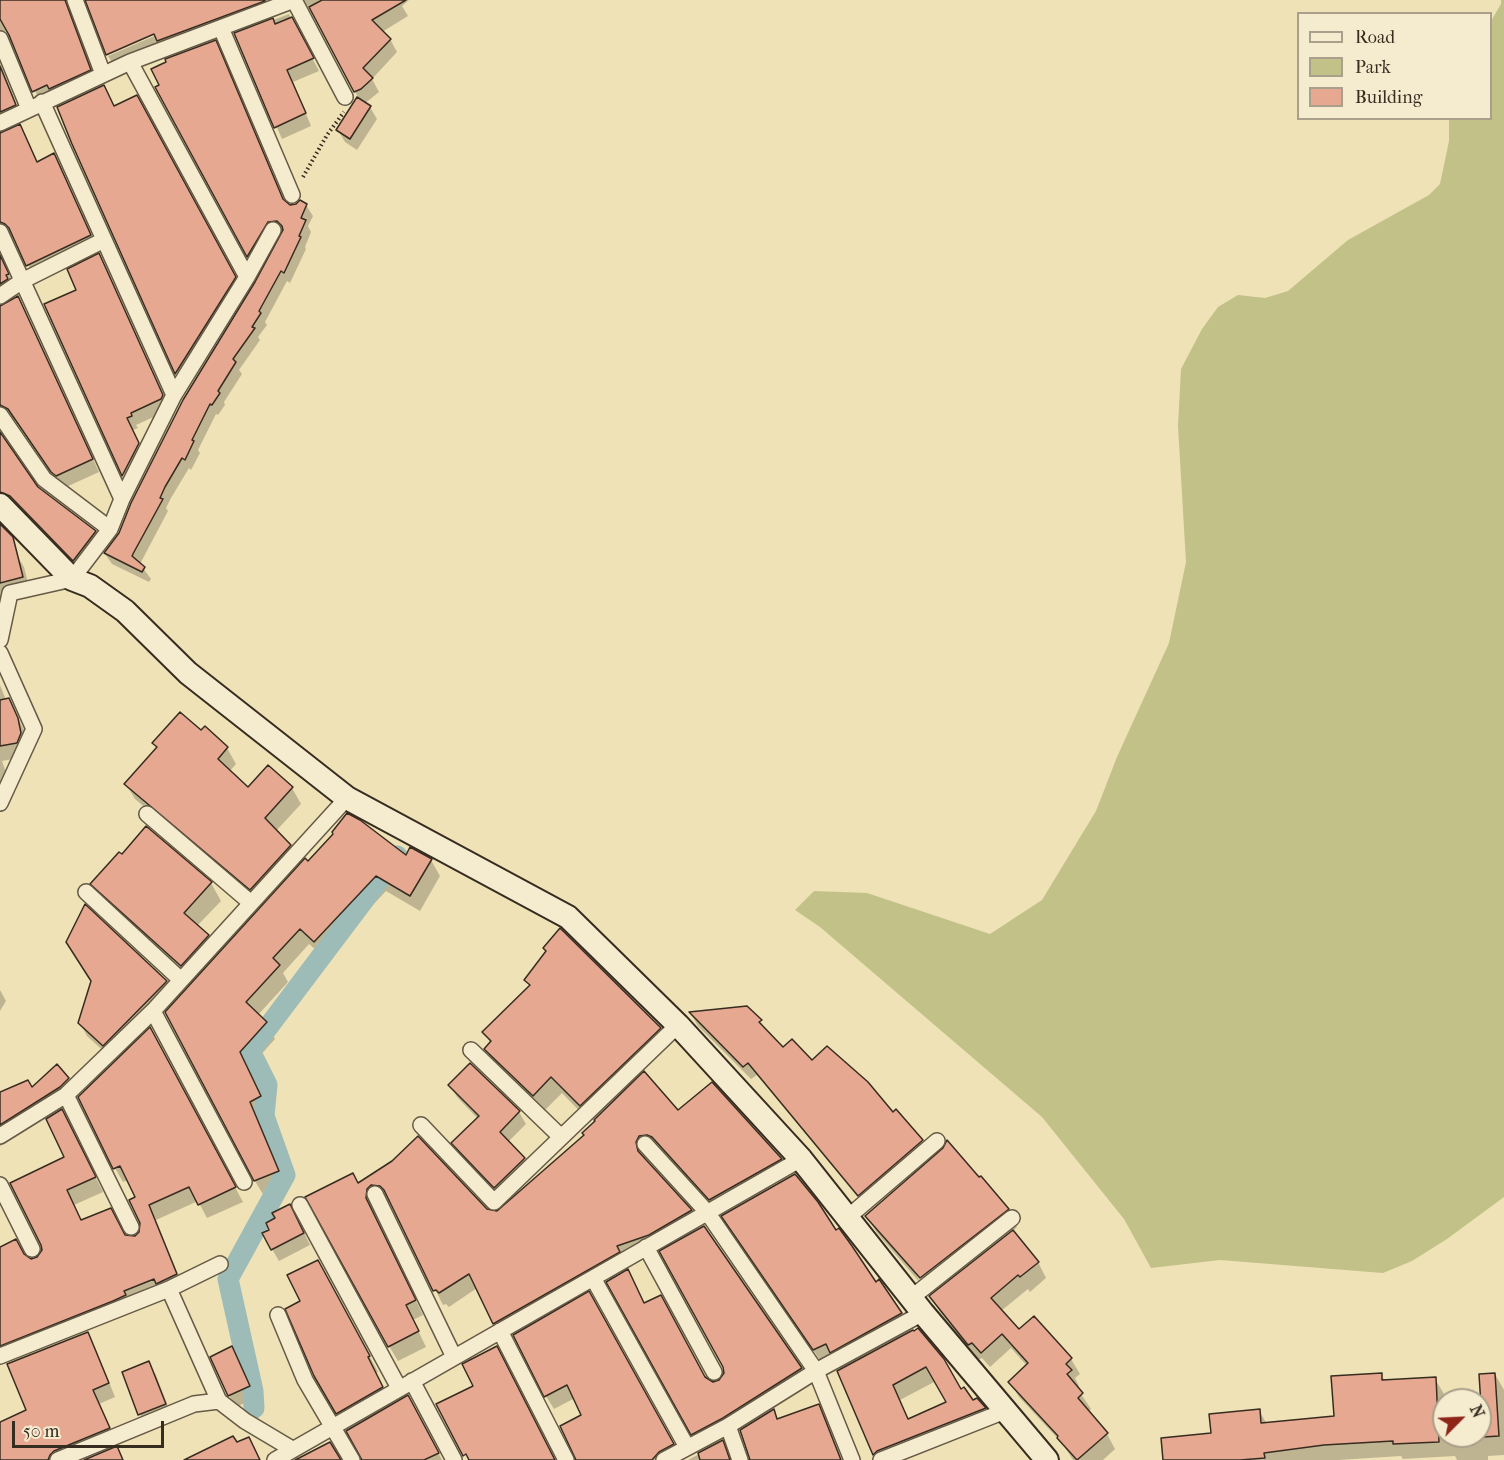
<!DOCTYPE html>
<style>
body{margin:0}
#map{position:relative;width:1504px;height:1460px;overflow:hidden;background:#efe2b6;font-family:"IM FELL French Canon",serif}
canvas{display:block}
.legend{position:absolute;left:1297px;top:12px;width:195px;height:108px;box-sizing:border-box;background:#f5ecd0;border:2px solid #a99f8a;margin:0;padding:8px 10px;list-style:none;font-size:18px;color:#372c20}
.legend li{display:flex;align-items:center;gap:12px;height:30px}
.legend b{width:30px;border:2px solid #a99f8a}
.north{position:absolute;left:1432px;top:1388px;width:60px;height:60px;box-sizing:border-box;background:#f5ecd0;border:2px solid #a99f8a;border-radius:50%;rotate:66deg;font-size:16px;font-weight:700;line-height:24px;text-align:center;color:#372c20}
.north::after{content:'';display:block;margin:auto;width:21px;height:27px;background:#8f2418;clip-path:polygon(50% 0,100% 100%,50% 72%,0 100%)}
.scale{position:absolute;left:12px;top:1421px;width:152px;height:27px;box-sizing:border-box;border:3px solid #372c20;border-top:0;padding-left:8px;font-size:18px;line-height:21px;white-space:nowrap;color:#372c20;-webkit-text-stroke:4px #f5ecd0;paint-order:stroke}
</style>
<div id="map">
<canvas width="1504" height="1460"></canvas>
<ul class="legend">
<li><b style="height:8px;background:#f5ecd0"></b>Road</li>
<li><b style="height:16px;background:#c1c188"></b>Park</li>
<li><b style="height:16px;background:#e7a891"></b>Building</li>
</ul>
<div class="north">N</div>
<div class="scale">50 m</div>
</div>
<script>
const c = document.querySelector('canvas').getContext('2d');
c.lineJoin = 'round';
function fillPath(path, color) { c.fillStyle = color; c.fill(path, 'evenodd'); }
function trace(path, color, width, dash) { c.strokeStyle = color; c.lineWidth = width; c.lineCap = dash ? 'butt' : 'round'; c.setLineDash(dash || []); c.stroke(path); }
const green = new Path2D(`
 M1501,0H1504V1197L1447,1239L1412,1261L1383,1273L1220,1260L1151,1268L1124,1219L1042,1117L820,927L795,910L814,891L867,893L990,934L1042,900L1096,811L1117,757L1169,643L1186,562L1178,426L1181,369L1202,329L1218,307L1238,295L1265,298L1288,291L1348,240L1429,195L1440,184L1449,141V119L1490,118L1491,21L1501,4Z`);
const shadow = new Path2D(`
 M0,0H409L402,6L408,16L382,32L390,39L397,52L372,79L379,92L364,104L370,107L377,119L357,150L345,142L338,130L358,97L311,8L303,3L115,67L108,56L161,33L86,3L78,4L72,11L73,18L97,83L41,104L15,46L9,42L0,46Z
 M289,14L319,71L293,82L311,126L282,139L236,34Z
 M221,53L285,202L290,206L306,205L313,216L308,226L311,232L305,247L306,249L290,283L287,281L265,322L267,325L258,337L260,340L239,370L242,374L224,402L225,405L218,415L216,414L198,450L200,453L191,470L189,468L171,498L166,508L168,511L140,564L151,579L149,582L112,564L105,554L120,534L284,232L274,233L254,266L157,88Z
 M0,63L22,118L0,130Z
 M115,108L143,109L242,290L183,384L73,144Z
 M20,126L38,163L54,155L98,249L35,278L14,237L4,235L0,239V134Z
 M0,253L16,291L0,303Z
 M99,255L169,408L167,411L136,425L138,428L133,430L145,456L130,486L46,305L78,290Z
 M0,307L24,311L99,472L64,488L17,422L12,419H2L0,422Z
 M0,433L35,486L95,532L103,545L81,573L0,497Z
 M0,544L16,554L24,567L30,591L0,599Z
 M0,685L6,700H9L26,734L25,757L2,761L11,787L0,799Z
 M205,728L227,748L236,764L229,772L248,789L292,788L301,804L276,831L290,846L299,861L260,904L135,799L126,784L158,749L154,743L201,732Z
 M411,849L431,860L440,876L420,911L386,891L324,957L309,944L283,973L288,982L258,1015L266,1023L275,1039L248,1069L269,1112L258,1118L287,1187L264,1196L255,1181L193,984L102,901L92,884L211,883L221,901L197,926L208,936L219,956L308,863L406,857Z
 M526,980L660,1028L670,1045L643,1071L678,1112L781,1159L789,1174L719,1214L647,1151L644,1159L691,1211L699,1226L503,1338L477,1288L449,1307L446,1304L443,1305L391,1202L380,1200L374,1204V1214L423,1315L413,1320L426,1347L398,1361L389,1346L358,1185L393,1162L486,1210L496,1213L585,1135L597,1122L594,1118L590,1122L562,1093L543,1112L495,1066L486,1049L491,1044L484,1032L530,987Z
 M166,982L173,994L110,1057L87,1036L80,1023Z
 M0,990L6,1001L0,1011Z
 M691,1014L760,1021L768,1033L783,1050L812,1062L893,1114L921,1141L929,1155L867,1208L757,1075L751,1079L698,1026Z
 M158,1043L243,1202L207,1218L198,1201L156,1220L184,1289L0,1359V1247L32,1260L42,1255L66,1157L70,1125L103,1192L74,1205L82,1222L125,1236L135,1238L141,1233V1223L137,1198L128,1180L123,1182L115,1168L80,1097Z
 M56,1067L68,1079L76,1094L3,1142L0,1147V1094L32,1089Z
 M450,1085L519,1112L526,1124L508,1142L524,1159L531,1171L502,1199L460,1155L453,1143L478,1119L457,1097Z
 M1008,1210L1017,1227L1012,1232L1038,1262L1046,1278L1030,1292L1028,1289L1001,1311L1019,1332L1071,1359L1080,1374L1075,1378L1079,1386L1077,1388L1091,1409L1088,1412L1107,1434L1115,1449L1103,1460H1073L1062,1443L1019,1397L1010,1382L1027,1366L1011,1348L990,1367L982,1358L978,1360L940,1312L918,1271L915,1273L922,1285L877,1233L867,1216Z
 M723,1216L836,1233L875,1284L879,1282L911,1332L961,1391L973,1402L976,1400L992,1423L878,1460L839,1371L841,1370L840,1367L828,1372L737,1239ZM936,1381L948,1403L909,1420L900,1400Z
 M297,1218L310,1245L279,1261L272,1249Z
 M704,1227L809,1383L700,1447L608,1282L644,1304L705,1378L713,1383L720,1382L725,1373Z
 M327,1278L378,1372L376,1373L392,1406L415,1410L442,1460H363L315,1375L302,1302Z
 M589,1293L680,1458L677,1460H576L583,1416L575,1398L554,1409L546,1396Z
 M87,1334L95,1347L115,1397L99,1404L116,1442L72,1460H0V1423L28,1411Z
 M232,1348L256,1398L236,1407L229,1395Z
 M149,1363L156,1375L172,1417L147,1426L140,1414L124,1373Z
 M1495,1374L1504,1390V1455L1488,1456V1460H1457L1455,1456L1403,1459L1401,1456L1339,1460H1164L1259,1411L1267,1424L1335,1418L1381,1375L1385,1381L1435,1379L1444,1394V1436H1480V1419H1483Z
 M818,1405L826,1419L842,1460H750L773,1411L778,1420Z
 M722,1442L732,1460H688Z`);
const canal = new Path2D(`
 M254,1408L253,1391L228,1279L285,1175L264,1116L267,1085L250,1051L397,856`);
const building = new Path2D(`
 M0,0H65L91,70L49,89L47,85L32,92L9,35L0,19Z
 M85,0H265V1L157,41L154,34L106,55Z
 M322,0H406L372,20L391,39L363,68L373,78L361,89L354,92L309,7Z
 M292,17L314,58L287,70L306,113L274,128L234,33L273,18L275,24Z
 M216,40L283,199L290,205L296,204L300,200L307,204L301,218L306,220L299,236L301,237L284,273L281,271L259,311L261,313L252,327L255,328L233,359L236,362L218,391L220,393L212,405L210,404L192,440L194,441L185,460L182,458L165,487L160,498L163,499L134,552L132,556L145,567L142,572L104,553L119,533L131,503L183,400L255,282L283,230L282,226L277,221L268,222L247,257L155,87L159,85L151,69L166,62L165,59Z
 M0,66L16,105L0,112Z
 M104,85L114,106L137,95L236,277L175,374L72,144L57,107Z
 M357,97L371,106L350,139L336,130Z
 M20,124L37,162L54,153L91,235L26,266L9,228L5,224L0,222V133Z
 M99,253L163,395L161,399L131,413L132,416L127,418L139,443L122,476L44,304L76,290L67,269Z
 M0,255L9,274L6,275L8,279L0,284Z
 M18,296L93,459L56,476L51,472L8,409L0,405V306Z
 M0,432L38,487L96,531L73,561L10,496L0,492Z
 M0,524L13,537L23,577L0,583Z
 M9,698L18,718L21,733L17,743L0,746V700Z
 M180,712L201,730L205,726L228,747L218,759L248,787L268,765L293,787L265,818L291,845L250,890L124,784L157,747L152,743Z
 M347,813L360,820L406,855L410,847L432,859L410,896L376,876L314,942L300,929L273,958L280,965L246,1002L267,1022L240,1052L261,1096L250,1102L279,1171L254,1181L165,1012L305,858L308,861L333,834L332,832Z
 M146,826L212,882L184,913L209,935L181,966L90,884L119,852L122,854Z
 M85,904L167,981L103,1046L78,1023L91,981L66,942Z
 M560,928L661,1028L580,1106L551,1077L533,1096L484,1049L491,1041L482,1032L530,985L524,980L546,951L543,948Z
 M747,1006L762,1020L759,1022L783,1047L792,1039L812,1060L827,1046L868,1082L893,1112L896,1109L923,1140L858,1196L748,1063L743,1067L689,1012Z
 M150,1027L236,1187L198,1205L189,1187L149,1205L177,1274L156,1284L154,1279L124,1291L126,1295L113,1301L0,1346V1247L16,1239L24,1254L31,1259L37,1257L42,1250L41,1245L10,1183L64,1157L46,1119L62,1109L96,1177L67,1190L81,1220L111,1208L125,1235L135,1236L139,1232L140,1223L129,1200L135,1197L120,1166L113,1169L78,1097Z
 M470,1063L520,1111L500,1132L525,1158L494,1188L451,1143L479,1116L448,1085Z
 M57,1064L69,1078L60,1087L0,1125V1092L28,1080L32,1087Z
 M644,1071L678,1110L712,1082L782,1159L709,1200L652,1137L647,1135L639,1136L636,1142L638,1151L692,1210L649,1235L617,1246L620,1252L493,1324L469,1274L439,1293L436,1290L433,1291L384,1190L380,1186L371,1185L367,1189L366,1198L416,1300L406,1305L419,1331L388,1347L305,1197L353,1173L358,1183L392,1161L418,1136L487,1209L497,1211L584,1135L582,1133L595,1121L594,1120Z
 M947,1140L979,1177L981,1176L1009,1209L920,1278L865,1216L943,1148Z
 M795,1174L818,1202L836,1230L839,1228L852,1246L876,1282L879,1279L902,1313L830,1353L826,1344L813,1350L721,1216Z
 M290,1204L304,1233L271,1250L262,1233L269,1230L266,1223L275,1218L272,1213Z
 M704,1226L802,1368L723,1418L691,1435L606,1282L628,1269L644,1303L661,1295L705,1377L713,1382L719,1380L724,1373L723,1367L659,1251Z
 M1013,1230L1039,1262L1020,1277L1018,1275L991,1298L1019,1329L1034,1316L1072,1358L1066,1364L1072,1370L1067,1374L1083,1393L1078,1398L1108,1433L1077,1460L1057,1438L1058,1436L1008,1382L1028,1363L1002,1334L981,1353L972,1343L968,1345L929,1296Z
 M318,1260L370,1356L368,1357L383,1387L336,1414L314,1376L285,1309L300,1301L287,1275Z
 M589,1291L674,1444L659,1452L652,1460H576L560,1426L581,1415L567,1385L544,1397L513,1335Z
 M918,1328L944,1359L961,1389L964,1387L973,1400L977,1398L986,1408L877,1451L873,1455L837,1371L913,1330L914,1331ZM926,1367L946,1402L908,1419L893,1385Z
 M88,1332L109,1383L93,1390L110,1428L54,1451L50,1455L48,1460H0V1422L26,1410L7,1364Z
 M232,1346L250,1386L228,1396L210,1357Z
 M497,1346L555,1460H469L466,1454L463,1456L436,1404L473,1386L462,1364Z
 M149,1361L166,1404L138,1415L122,1372Z
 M1382,1373V1380L1436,1377L1439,1442L1393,1444V1441L1324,1445L1264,1453L1265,1458L1240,1460H1163L1161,1438L1211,1433L1209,1414L1260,1409L1261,1423L1334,1416L1331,1376Z
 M1495,1373L1499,1436L1483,1437L1479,1374Z
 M408,1395L439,1453L424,1460H362L346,1431Z
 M819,1404L841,1460H750L740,1430L774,1409L777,1419Z
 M233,1436L237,1442L249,1437L260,1460H184Z
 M723,1440L730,1460H700L698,1453Z
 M330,1442L341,1460H295L299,1458Z
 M117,1446L123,1460H84Z`);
const path = new Path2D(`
 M303,177L327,135L344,112`);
const street = new Path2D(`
 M75,0L103,74
 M294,0L345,97
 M221,28L292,195
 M0,39L29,109
 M130,62L247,277
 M42,102L174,395
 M0,123L130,62L294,0
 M0,232L122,499
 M0,296L22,281L104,240
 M0,415L44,479L110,529
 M0,640L10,593L72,579L110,529L122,499L174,395L247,277L273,230
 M0,653L34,729L0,803
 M147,814L251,903
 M86,892L181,980
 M153,1011L244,1182
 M471,1050L561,1137
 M66,1095L131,1227
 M421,1125L494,1202L678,1025
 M0,1136L66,1095L153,1011L347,798
 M645,1144L707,1212L816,1371L852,1460
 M0,1185L32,1249
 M375,1194L454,1357
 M300,1205L399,1388
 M847,1218L937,1141
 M646,1247L714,1372
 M593,1278L687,1447
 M169,1289L219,1401
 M911,1298L1012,1218
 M278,1315L305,1380L352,1460
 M500,1331L566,1460
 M0,1356L169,1289L220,1264
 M412,1381L454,1460
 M728,1426L740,1460
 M58,1460L194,1404L219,1401L245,1421L292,1449
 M275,1460L801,1159
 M664,1460L728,1426L816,1371L923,1313
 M881,1460L1005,1411`);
const secondary = new Path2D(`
 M0,505L72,579L90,586L125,611L188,673L347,798L568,917L678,1025L801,1159L923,1313L1047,1460`);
fillPath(green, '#c1c188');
fillPath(shadow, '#0003');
trace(canal, '#9dbcb8', 21);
fillPath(building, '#e7a891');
trace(building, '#372c20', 1.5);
trace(street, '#655a46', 18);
trace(secondary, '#372c20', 26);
trace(path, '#372c20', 4, [1.5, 3]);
trace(street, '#f5ecd0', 15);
trace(secondary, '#f5ecd0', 22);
</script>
